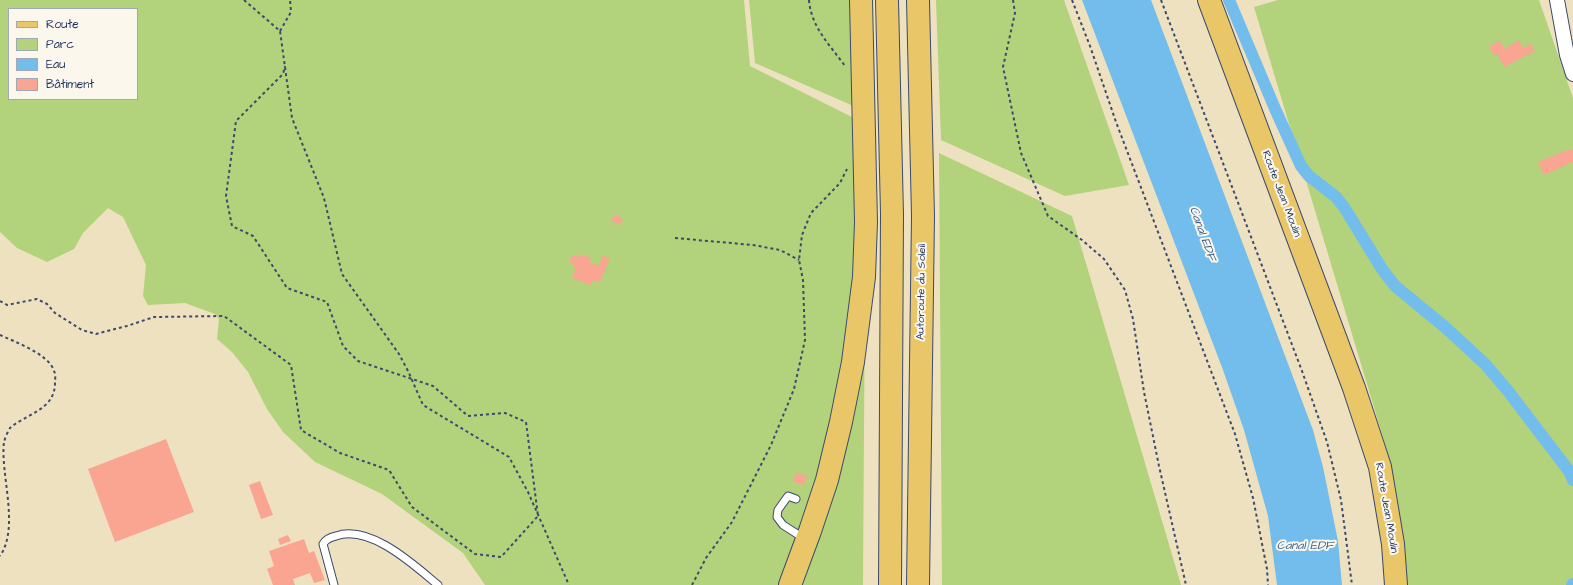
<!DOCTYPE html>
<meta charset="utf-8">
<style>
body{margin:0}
#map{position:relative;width:1573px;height:585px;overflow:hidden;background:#eee1c0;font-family:"Architects Daughter",sans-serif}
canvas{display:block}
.legend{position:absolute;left:8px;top:8px;width:130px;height:92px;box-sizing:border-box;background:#fbf7ec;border:1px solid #a1a7b3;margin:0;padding:5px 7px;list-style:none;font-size:12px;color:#1b2f5e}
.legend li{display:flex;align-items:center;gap:8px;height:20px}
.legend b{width:20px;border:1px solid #a1a7b3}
</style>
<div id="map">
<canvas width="1573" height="585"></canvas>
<ul class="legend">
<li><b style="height:5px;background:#e9c769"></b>Route</li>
<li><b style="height:11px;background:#b2d37b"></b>Parc</li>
<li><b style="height:11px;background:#73bdec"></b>Eau</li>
<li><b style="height:11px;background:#faa592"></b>Bâtiment</li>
</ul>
</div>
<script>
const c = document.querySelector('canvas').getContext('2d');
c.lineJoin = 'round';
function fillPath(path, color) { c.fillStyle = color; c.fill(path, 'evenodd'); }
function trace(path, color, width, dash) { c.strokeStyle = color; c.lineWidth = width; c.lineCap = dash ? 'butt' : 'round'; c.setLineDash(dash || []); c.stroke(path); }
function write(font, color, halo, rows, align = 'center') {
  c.font = font + ' "Architects Daughter",sans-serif'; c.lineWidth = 4; c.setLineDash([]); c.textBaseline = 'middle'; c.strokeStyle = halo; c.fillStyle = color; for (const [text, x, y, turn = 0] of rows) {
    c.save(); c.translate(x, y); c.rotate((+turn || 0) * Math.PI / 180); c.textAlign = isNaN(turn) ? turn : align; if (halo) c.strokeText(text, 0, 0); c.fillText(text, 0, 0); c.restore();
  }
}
const green = new Path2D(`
 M0,0H744L750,66L866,124L863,585H485L463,553L382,494L315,462L283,432L267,409L248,372L232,352L217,339L219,319L215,314L185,303L148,305L143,296L146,265L123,217L108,208L83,233L74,249L47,262L17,248L0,232ZM9,9H137V99H9Z
 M749,0H866L874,115L755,63Z
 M936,0H1064L1129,185L1065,196L941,140Z
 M1278,0H1539L1573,98V585H1404L1403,565L1390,461L1254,7Z
 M939,153L1072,216L1181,585H942Z`);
const water = new Path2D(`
 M1082,0H1151L1313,430L1323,467L1338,541L1342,585H1277L1268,516L1244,430L1223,370Z`);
const canal = new Path2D(`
 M1229,0L1276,111L1301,166L1309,176L1336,197L1344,207L1382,269L1395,286L1445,327L1485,364L1508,391L1569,471L1573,480
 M1572,585L1573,584`);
const building = new Path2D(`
 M1500,40L1504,49L1519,40L1523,48L1531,44L1535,51L1504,67L1497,53L1494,55L1489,47Z
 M1573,149V162L1544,175L1538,162L1567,150Z
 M616,214L623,220L619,225L611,220Z
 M580,254L591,258L589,262L599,266L602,256L610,258L600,282L593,280L591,285L572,278L576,268L573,267L574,264L569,262L572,255L579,257Z
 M166,439L194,512L115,542L88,469Z
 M796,473L807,476L804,485L793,482Z
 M260,481L273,515L261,519L249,485Z
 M288,535L291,541L280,545L278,539Z
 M304,539L309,553L314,551L325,580L314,583L310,573L293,579L295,585H273L267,569L274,566L269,551Z`);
const path = new Path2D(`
 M244,0L280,31L292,118L324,198L342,274L399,354L408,371L423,405L509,457L528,492L569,585
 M809,0C811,27 830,45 845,66
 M1013,0L1015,13L1003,67L1021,153L1048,216L1082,240L1104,259L1125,290L1133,319L1144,392L1159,466L1186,585
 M1072,0L1090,46L1116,122L1235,434L1253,498L1267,569L1268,585
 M1161,0L1302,371L1327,442L1341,500L1352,585
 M280,31L291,12L290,0
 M675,238L753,245L780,250L799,260
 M0,301L7,305L37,299L47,304L55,313L82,330L96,334L127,326L154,317L224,316L291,365L301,430L340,453L389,470L412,507L475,554L501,557L538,516L526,422L505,413L468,416L433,386L358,361L343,346L327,302L287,288L253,236L232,226L226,196L236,121L283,74L285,66
 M0,335C15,342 49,354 54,371C56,374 55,380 55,383C55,410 26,414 10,428C8,431 5,438 4,442C0,474 20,527 0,556
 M692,585L706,558L732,522L771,445L794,389L805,340L803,280L799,260L802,235L811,213L840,183L847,169`);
const service = new Path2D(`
 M796,499L788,496L778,510L777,517L783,525L805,539
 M334,585L323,544C326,539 331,537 336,536C370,524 414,565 438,585`);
const minor = new Path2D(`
 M1557,0L1567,55L1573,74`);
const primary = new Path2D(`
 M1209,0L1354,388L1380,467L1393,544L1396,585`);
const motorway = new Path2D(`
 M887,0L892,214L890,585
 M918,0L923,216L918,585
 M790,585L810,531L827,480L841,422L853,362L864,277L866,222L861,0`);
const streetNames = [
 ["Route Jean Moulin",1281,194,69],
 ["Autoroute du Soleil",922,292,-89],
 ["Route Jean Moulin",1386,508,80]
];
const waterNames = [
 ["Canal EDF",1202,234,70],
 ["Canal EDF",1305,546]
];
fillPath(green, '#b2d37b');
fillPath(water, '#73bdec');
trace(canal, '#73bdec', 12);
fillPath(building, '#faa592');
trace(service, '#3b4a6d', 9);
trace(minor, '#3b4a6d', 16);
trace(primary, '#3b4a6d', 24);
trace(motorway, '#3b4a6d', 24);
trace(path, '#3b4a6d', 2, [3, 3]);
trace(service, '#fff', 7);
trace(minor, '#fff', 14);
trace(primary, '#e9c769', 22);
trace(motorway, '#e9c769', 22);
write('11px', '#1b2f5e', '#fbf7ec', streetNames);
write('italic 12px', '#355a89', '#fbf7ec', waterNames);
</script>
